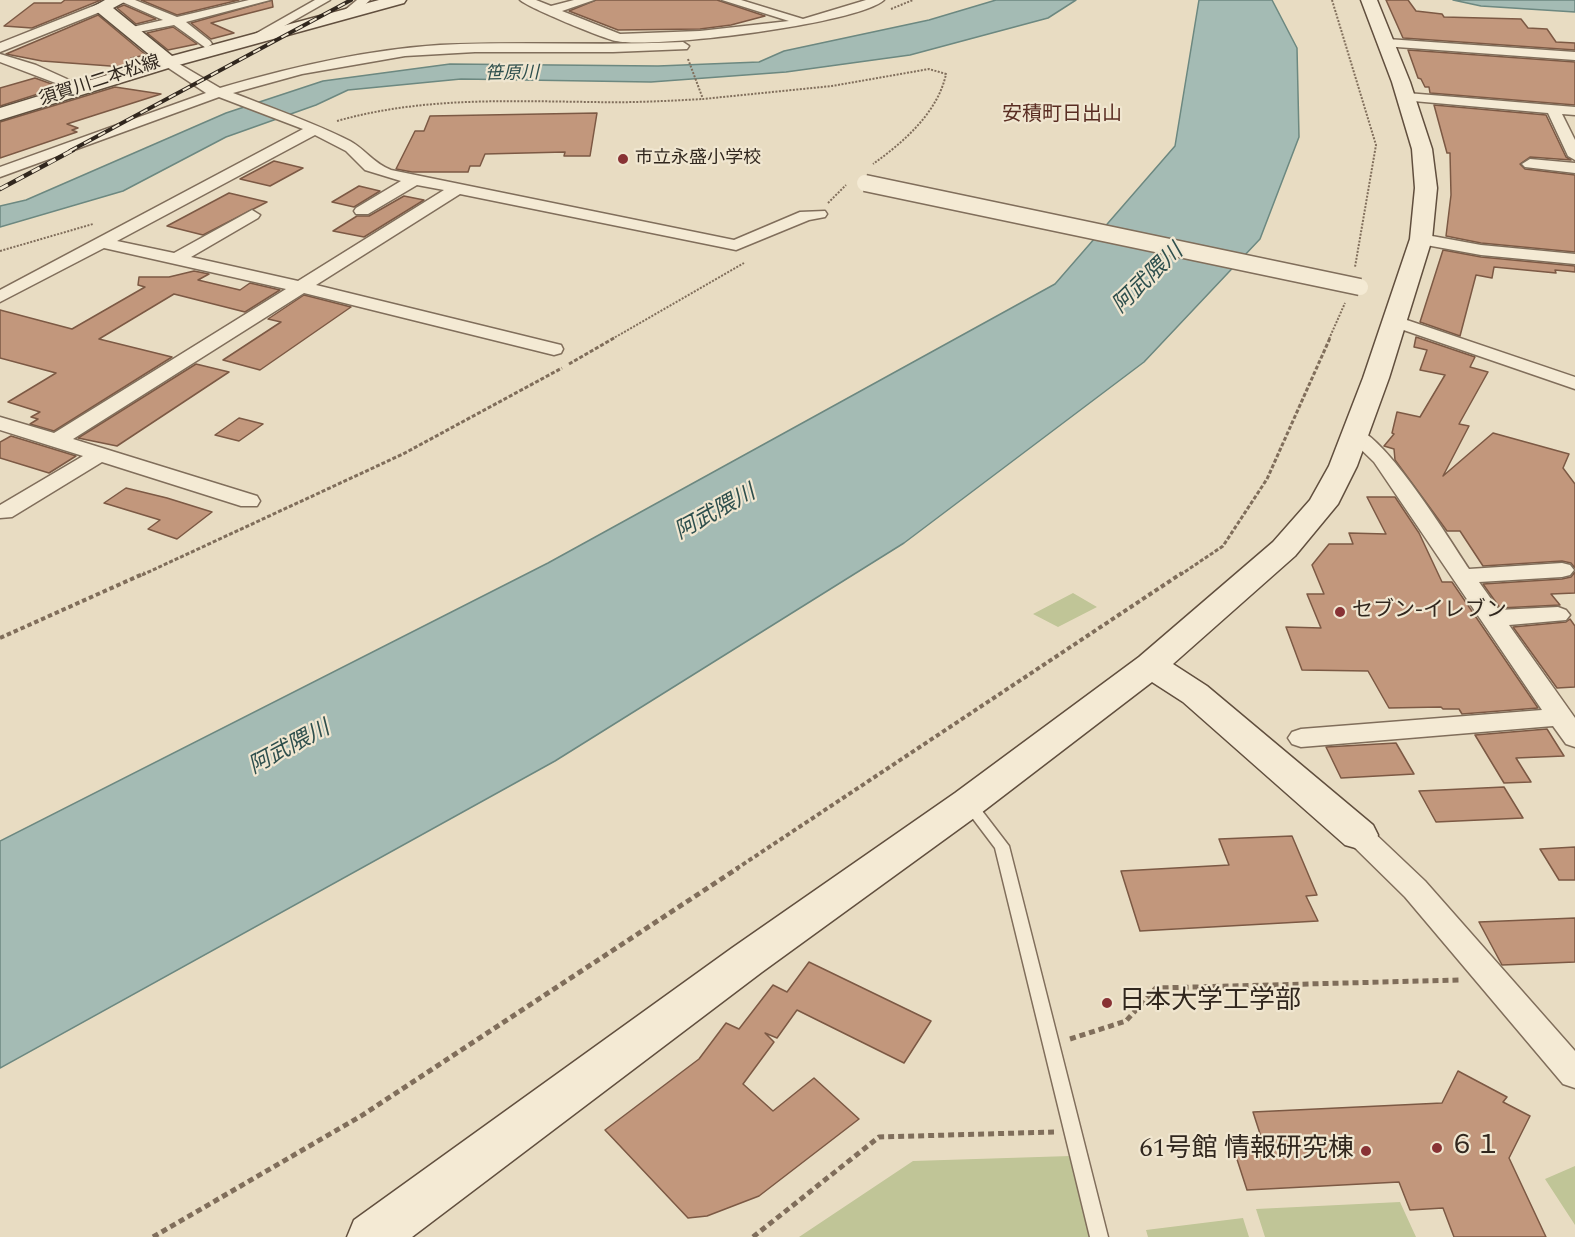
<!DOCTYPE html>
<meta charset="utf-8">
<style>
body{margin:0}
canvas{display:block;background:#e8dcc2}
</style>
<canvas width="1575" height="1237"></canvas>
<script>
const c = document.querySelector('canvas').getContext('2d');
c.lineJoin = 'round';
function fillPath(path, color) { c.fillStyle = color; c.fill(path, 'evenodd'); }
function trace(path, color, width, dash) { c.strokeStyle = color; c.lineWidth = width; c.lineCap = dash ? 'butt' : 'round'; c.setLineDash(dash || []); c.stroke(path); }
function write(font, color, halo, rows, align = 'center') {
  c.font = font + ' Spectral,"Noto Sans JP",serif'; c.lineWidth = 4.5; c.setLineDash([]); c.textBaseline = 'middle'; c.strokeStyle = halo; c.fillStyle = color; for (const [text, x, y, turn = 0] of rows) {
    c.save(); c.translate(x, y); c.rotate((+turn || 0) * Math.PI / 180); c.textAlign = isNaN(turn) ? turn : align; if (halo) c.strokeText(text, 0, 0); c.fillText(text, 0, 0); c.restore();
  }
}
const green = new Path2D(`
 M1073,593L1097,607L1058,627L1033,614Z
 M1070,1156L1091,1237H799L913,1161Z
 M1575,1166V1225L1545,1179Z
 M1400,1202L1416,1237H1265L1256,1209Z
 M1243,1218L1249,1237H1148L1146,1230Z`);
const water = new Path2D(`
 M996,0H1076L1048,18L910,55L786,72L651,82L461,79L348,90L316,105L226,137L123,191L0,227V206L26,200L226,113L323,81L450,64L658,66L759,62L784,51L929,20Z
 M1199,0H1272L1297,48L1299,137L1260,239L1144,362L904,543L555,761L0,1068V841L548,563L1055,284L1175,146Z
 M1453,0H1575V12L1481,6Z`);
const building = new Path2D(`
 M65,0H101L32,28L4,26L34,3H61Z
 M141,0H239L177,15Z
 M272,0L273,7L211,23L234,33L211,39L191,23Z
 M596,0H717L765,16L731,25L700,29L618,30L569,11Z
 M1386,0H1408L1416,11L1442,14L1444,17L1521,19L1528,28L1547,29L1556,42L1575,43V50L1403,38Z
 M124,5L156,19L136,24L117,8Z
 M98,15L146,55L131,58L142,62L124,67L42,61L6,54Z
 M173,27L197,44L168,50L147,33Z
 M1408,50L1575,62V105L1430,93L1429,87H1425L1421,79L1418,78Z
 M35,78L60,87L0,106V88Z
 M115,87L161,94L67,124L78,128L72,130L77,132L0,158V122Z
 M1434,105L1546,115L1566,157L1571,160L1530,157L1520,164L1525,169L1575,175V252L1481,243L1446,236L1451,195L1450,153H1447Z
 M597,113L590,156H564L565,152L485,154L480,166H470L468,172H412L396,169L415,131H424L430,116Z
 M274,161L303,168L270,186L240,179Z
 M359,186L380,191L354,207L332,202Z
 M229,193L267,202L203,235L167,226Z
 M404,196L424,200L364,237L333,231L357,216H369Z
 M1443,250L1481,257L1575,266V272L1555,270L1556,273L1494,267L1492,278L1476,275L1460,336L1420,322Z
 M194,271L209,274L198,280L240,290L250,283L280,290L245,312L174,294L99,339L172,357L54,431L30,424L38,419L31,417L40,412L8,402L56,373L0,358V310L72,329L145,287L138,285L139,277H169Z
 M304,295L351,307L260,370L223,360L281,322L268,319Z
 M1416,337L1475,357L1470,367L1488,372L1459,424L1469,426L1443,476L1493,433L1569,454L1563,468L1575,484V568L1571,563L1562,561L1483,566L1460,531H1447L1395,460L1394,449L1384,446L1394,434L1392,433L1397,412L1420,417L1445,375L1420,370L1427,350L1414,347Z
 M196,364L229,372L117,446L78,438Z
 M239,418L263,424L239,441L215,435Z
 M11,436L76,456L49,473L0,458V442Z
 M126,488L167,498L212,512L177,539L148,529L160,520L104,503Z
 M1367,497H1395L1419,533L1442,582H1452L1538,708L1462,714L1459,709H1443L1441,707L1389,708L1368,671L1302,670L1286,627L1321,628L1307,594H1324L1312,565L1329,544H1353L1349,533L1386,534Z
 M1575,572V593L1551,594L1560,605L1500,608L1483,584L1562,579L1571,577Z
 M1570,619L1575,626V687L1557,688L1513,627L1566,622Z
 M1547,729L1564,756L1516,758L1531,782L1504,783L1475,735Z
 M1396,743L1414,774L1341,778L1326,747Z
 M1504,787L1523,818L1436,822L1419,791Z
 M1292,836L1317,895L1306,896L1318,921L1140,931L1121,871L1229,865L1219,839Z
 M1575,847V880H1559L1540,849Z
 M1575,918V962L1502,965L1479,922Z
 M809,962L931,1021L904,1063L797,1010L777,1038L765,1033L774,1042L743,1084L773,1111L814,1078L859,1119L759,1196L707,1216L688,1218L605,1130L699,1059L726,1023L739,1029L773,985L787,992Z
 M1458,1071L1507,1097L1503,1102L1530,1116L1509,1158L1546,1237H1454L1443,1208L1410,1210L1399,1182L1247,1190L1232,1144L1263,1143L1253,1112L1442,1103Z`);
const pathFar3 = new Path2D(`
 M1332,0L1376,145L1355,267
 M891,9L913,0
 M688,59L703,99L832,86L929,69L946,74C938,112 904,142 873,164
 M337,121C422,97 506,101 593,102C629,103 666,101 703,99
 M828,203L846,185
 M0,251L93,224
 M612,339L744,263
 M1329,339L1345,303`);
const pathFar2 = new Path2D(`
 M569,364L614,338
 M142,575L403,454L562,368
 M1180,575L1223,546L1267,479L1330,338`);
const pathFar1 = new Path2D(`
 M0,638L145,573
 M736,869L1182,573`);
const path = new Path2D(`
 M1070,1039L1126,1021L1156,988L1459,980
 M153,1237L361,1116L738,868
 M753,1237L879,1137L1054,1132`);
const lane = new Path2D(`
 M968,798L973,799L1009,846L1108,1237H1090L995,848L961,803L963,799Z`);
const street = new Path2D(`
 M118,0H135L177,17L249,0H270L186,22L210,41L212,44L206,48L174,25L128,34V28L163,20Z
 M315,0H330L258,41H250L248,38Z
 M357,0H370L353,16H345V10Z
 M520,0H536L551,6L574,0H594L562,11L620,34L700,31L789,21L722,0H741L803,19L866,0H884C858,24 654,49 616,41C602,38 529,8 520,0Z
 M101,3L105,4V10L0,52V43Z
 M1387,39L1575,52V60L1383,46L1381,43Z
 M683,42L689,46L687,49L613,52H475L405,56L302,74L233,93C272,108 312,122 350,141C366,150 373,163 391,170L734,240L800,212L825,211L827,214L825,217L809,220L736,250L460,194L316,285L561,345L563,349L561,353L554,355L304,293L73,439L257,496L260,501L257,506H241L102,462L12,517L0,518V505L83,456L0,430V417L54,433L286,289L104,248L0,302V290L303,129L219,97L0,177V167L206,93L164,65V59L169,58L220,88C291,67 365,50 440,45C521,41 602,46 683,42ZM315,135L346,151L365,170L401,181L356,208L354,211L356,214H368L417,185L444,190L298,281L191,257L258,218L260,215L252,210L174,253L117,241Z
 M0,54L36,65L89,89L82,93L0,62Z
 M1407,93L1575,107V115L1562,114L1575,140V160L1568,156L1548,113L1402,100L1400,97Z
 M1530,159L1575,163V173L1525,167L1522,164Z
 M1421,234L1481,245L1575,254V264L1481,255L1415,243L1413,239L1415,235Z
 M1395,316L1575,377V389L1389,325L1386,321Z
 M1355,428C1386,436 1449,539 1469,569L1562,563L1570,565L1574,570L1570,575L1562,577L1479,582L1499,610L1558,607L1566,610L1570,615L1566,620L1509,625L1575,718V747L1566,744L1553,726L1301,747L1292,744L1288,738L1292,732L1301,729L1542,710L1374,462L1345,434L1348,430Z
 M1359,825L1369,828L1425,881L1575,1051V1088L1563,1084L1405,897L1349,842L1345,835L1349,828Z`);
const secondary = new Path2D(`
 M105,0H128L113,8L172,56L379,0H406L404,3L175,66L0,120V108L156,60L95,10L93,7Z
 M1361,0H1377L1410,82L1432,149L1437,188L1432,239L1389,378L1357,466L1338,504L1295,556L1173,664L1207,686L1373,825L1378,835L1373,845L1359,849L1345,845L1183,702L1152,682L981,813L762,972L412,1237H347L354,1220L732,948L955,793L1139,657L1273,542L1310,500L1329,466L1363,378L1410,239L1415,188L1412,149L1392,82Z`);
const railFar1 = new Path2D(`
 M70,151L351,0`);
const rail = new Path2D(`
 M0,189L73,150`);
const streetBridge = new Path2D(`
 M865,183L1360,287`);
const markers = [
 [623,159,6,"#883234"],
 [1340,612,6,"#883234"],
 [1107,1003,6,"#883234"],
 [1437,1148,6,"#883234"],
 [1366,1151,6,"#883234"]
];
const farWaternames = [
 ["笹原川",512,75,-1]
];
const farStreetnames = [
 ["須賀川二本松線",100,82,-18]
];
const farPoinames = [
 ["市立永盛小学校",635,159]
];
const farQuarternames = [
 ["安積町日出山",1062,116]
];
const poiNames = [
 ["セブン-イレブン",1352,612]
];
const waterNames = [
 ["阿武隈川",1149,280,-44],
 ["阿武隈川",716,514,-29],
 ["阿武隈川",290,749,-28]
];
const nearPoinames = [
 ["日本大学工学部",1119,1003],
 ["６１",1449,1148],
 ["61号館 情報研究棟",1354,1151,"right"]
];
fillPath(green, '#c0c597');
fillPath(water, '#a4bbb4');
trace(water, '#6c8880', 1.5);
fillPath(building, '#c2977c');
trace(building, '#7c5944', 1.5);
trace(lane, '#806e5b', 3);
trace(street, '#806e5b', 3);
trace(secondary, '#614f3e', 3);
trace(pathFar3, '#806e5b', 2, [2, 1.5]);
trace(pathFar2, '#806e5b', 3, [4, 2]);
trace(pathFar1, '#806e5b', 4, [4.5, 3]);
trace(path, '#806e5b', 5, [6, 4]);
fillPath(lane, '#f4ead4');
fillPath(street, '#f4ead4');
fillPath(secondary, '#f4ead4');
trace(railFar1, '#31271e', 4);
trace(rail, '#31271e', 4.5);
trace(railFar1, '#f0e6d0', 2, [8]);
trace(rail, '#f0e6d0', 3, [9]);
trace(streetBridge, '#806e5b', 19, []);
trace(streetBridge, '#f4ead4', 16);
for (const [x, y, r, color] of markers) { const dot = new Path2D(); dot.arc(x, y, r, 0, 2 * Math.PI); c.fillStyle = color; c.fill(dot); trace(dot, '#f0e6d0', 2); }
write('italic 18px', '#2e4f4d', '#f0e6d0', farWaternames);
write('18px', '#31271e', '#f0e6d0', farStreetnames);
write('18px', '#31271e', '#f0e6d0', farPoinames, 'left');
write('20px', '#592c22', '#f0e6d0', farQuarternames);
write('21px', '#31271e', '#f0e6d0', poiNames, 'left');
write('italic 22px', '#2e4f4d', '#f0e6d0', waterNames);
write('26px', '#31271e', '#f0e6d0', nearPoinames, 'left');
</script>
